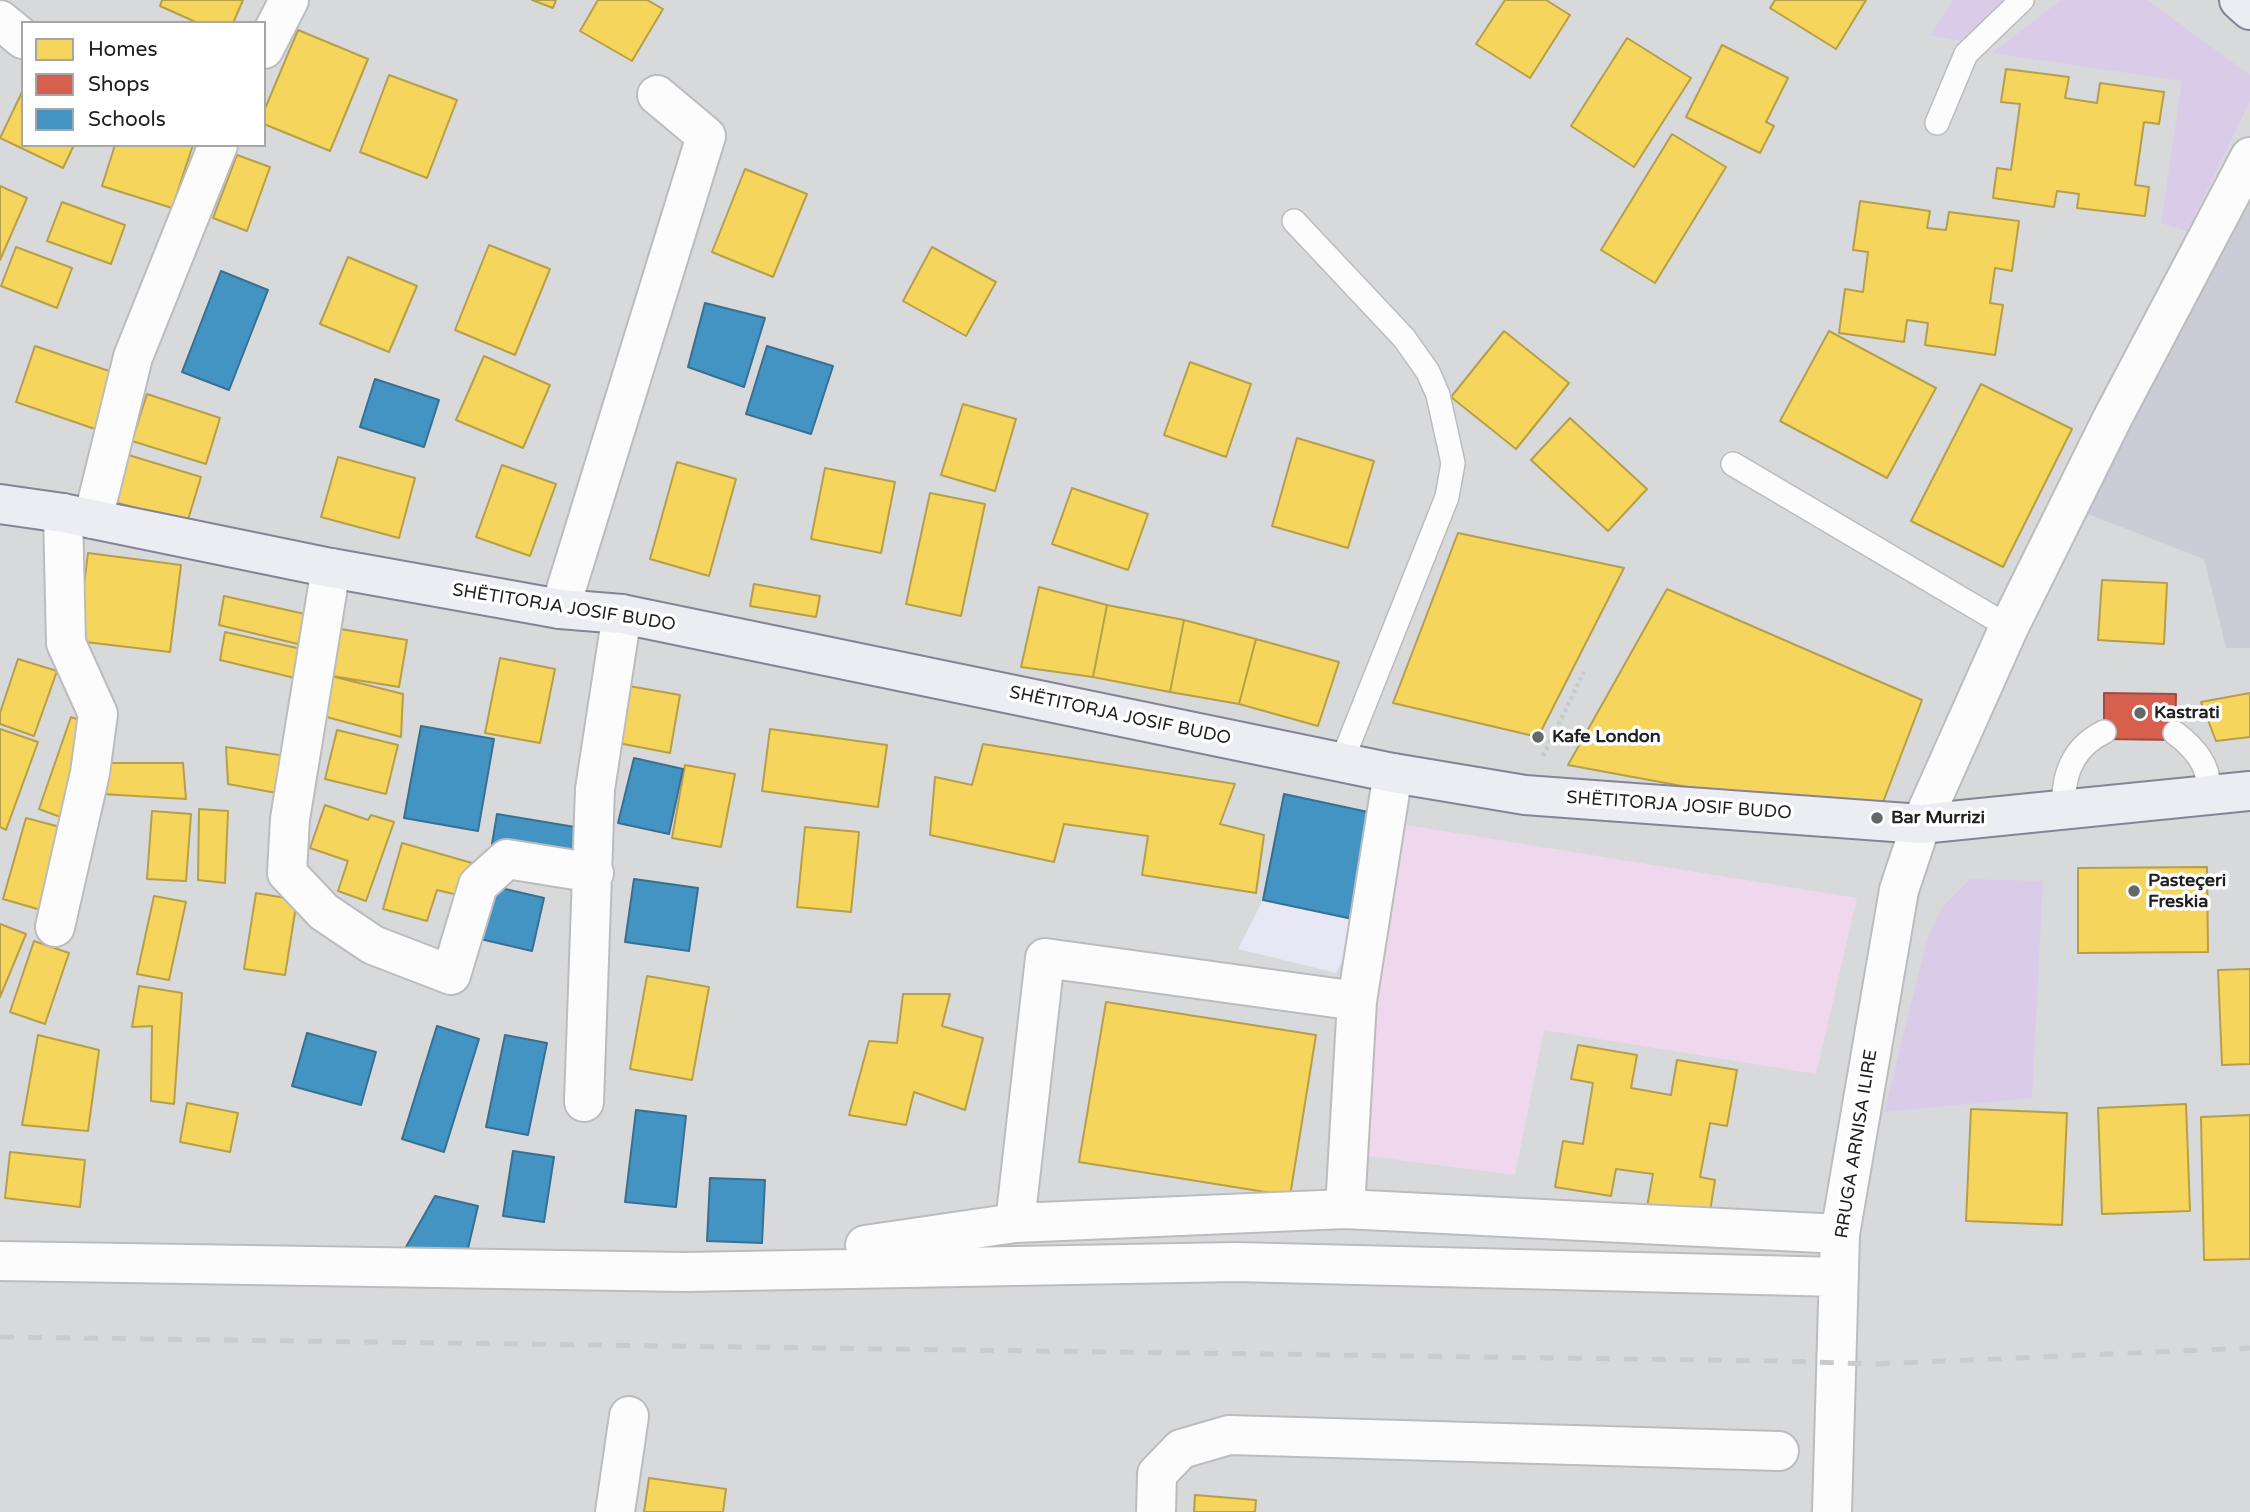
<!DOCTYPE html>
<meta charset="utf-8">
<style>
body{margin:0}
#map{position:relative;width:2250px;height:1512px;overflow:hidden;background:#e9eaed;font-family:"Varela Round",sans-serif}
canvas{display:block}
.legend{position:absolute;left:21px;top:21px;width:245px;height:126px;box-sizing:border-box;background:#fff;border:2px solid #a6a6a6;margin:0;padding:9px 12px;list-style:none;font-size:21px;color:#202020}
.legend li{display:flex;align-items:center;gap:14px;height:35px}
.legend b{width:35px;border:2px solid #a6a6a6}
</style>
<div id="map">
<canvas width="2250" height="1512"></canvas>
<ul class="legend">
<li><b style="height:19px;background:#f6d55c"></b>Homes</li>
<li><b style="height:19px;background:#d6604d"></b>Shops</li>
<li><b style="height:19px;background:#4393c3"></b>Schools</li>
</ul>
</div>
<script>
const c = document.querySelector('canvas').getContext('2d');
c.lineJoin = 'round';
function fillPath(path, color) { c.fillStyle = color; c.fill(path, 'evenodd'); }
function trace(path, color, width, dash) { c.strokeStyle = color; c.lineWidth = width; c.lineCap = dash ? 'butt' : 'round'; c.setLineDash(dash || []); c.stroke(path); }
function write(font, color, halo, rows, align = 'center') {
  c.font = font + ' "Varela Round",sans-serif'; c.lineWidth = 7; c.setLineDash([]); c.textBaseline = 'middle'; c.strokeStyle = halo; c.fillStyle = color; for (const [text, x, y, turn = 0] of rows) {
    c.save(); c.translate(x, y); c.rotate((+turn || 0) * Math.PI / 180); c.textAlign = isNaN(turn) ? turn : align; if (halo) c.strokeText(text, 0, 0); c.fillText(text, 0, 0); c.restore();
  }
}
const residential = new Path2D(`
 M0,0H2250V1512H0ZM23,23H264V145H23Z`);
const education = new Path2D(`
 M1284,794L1362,921L1336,973L1238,949L1263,900Z`);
const construction = new Path2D(`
 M2250,200V648H2226L2204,559L2085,513Z`);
const grass = new Path2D(`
 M1953,0H2029L1972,43L1930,35Z
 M2061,0H2147L2250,75V101L2187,231L2161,223L2182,81L1992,53Z
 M1970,879L2043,881L2032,1098L1884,1112L1927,940L1941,908Z`);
const park = new Path2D(`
 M1406,825L1857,898L1816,1074L1544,1030L1515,1175L1353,1154Z`);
const homes = new Path2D(`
 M162,0H243L233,23H198L160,6Z
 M532,0H556L553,8Z
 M598,0H647L663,9L632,61L580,31Z
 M1505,0H1546L1570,15L1530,78L1476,44Z
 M1775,0H1866L1836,49L1770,8Z
 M298,30L368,59L330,151L264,124V111Z
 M1627,38L1691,78L1634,167L1571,126Z
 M1722,45L1788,78L1766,122L1774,126L1760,153L1686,117Z
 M2006,69L2069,77L2065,98L2097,103L2100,83L2164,92L2159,124L2144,122L2135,185L2149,187L2145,216L2077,208L2079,194L2057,191L2054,207L1993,198L1997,168L2011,170L2020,104L2001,102Z
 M389,75L457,100L427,178L360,152Z
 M23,90V145H74L63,168L0,138Z
 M1672,134L1726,167L1655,283L1601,250Z
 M115,145H193L172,208L102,186Z
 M237,155L270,167L247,231L213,218Z
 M745,169L807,194L773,277L712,252Z
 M0,186L27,198L0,260Z
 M1860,201L1930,211L1927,228L1946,230L1949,212L2019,221L2012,271L1995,268L1990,303L2003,305L1995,355L1925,345L1928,323L1907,320L1904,342L1839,333L1845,289L1863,292L1868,252L1853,250Z
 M62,202L125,225L111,264L47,241Z
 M489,245L550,269L515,355L455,330Z
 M16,247L72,268L57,308L1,286Z
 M932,247L996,282L966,336L903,301Z
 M348,257L417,286L389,352L320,324Z
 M1504,331L1569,383L1516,449L1451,397Z
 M1829,331L1936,388L1887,478L1780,421Z
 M35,346L118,374L98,430L16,402Z
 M484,356L550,385L523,448L456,420Z
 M1190,362L1251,384L1226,457L1164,435Z
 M1981,384L2072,429L2003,567L1911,521Z
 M147,394L220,418L206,464L132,441Z
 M963,404L1016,419L995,491L941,475Z
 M1570,418L1647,489L1608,531L1531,460Z
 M1297,438L1374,461L1348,548L1272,526Z
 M125,454L201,477L187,523L111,501Z
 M338,457L415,478L399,538L321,517Z
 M677,462L736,479L709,576L650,559Z
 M502,465L556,484L530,556L476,537Z
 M825,468L895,482L881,553L811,539Z
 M1072,488L1148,514L1128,570L1052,544Z
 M930,493L985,504L961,616L906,604Z
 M1458,533L1624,568L1538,737L1393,703Z
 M88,553L181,565L170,652L77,641Z
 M2102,580L2167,583L2164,644L2098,640Z
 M754,584L820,596L816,617L750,606Z
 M1039,587L1107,605L1093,677L1021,667Z
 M1667,589L1922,700L1877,818L1818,811L1568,765Z
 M224,596L305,614L298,644L219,625Z
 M1107,605L1184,620L1170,692L1093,677Z
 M1184,620L1256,639L1239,704L1170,692Z
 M322,626L407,640L399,687L314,673Z
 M225,632L306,650L299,679L220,660Z
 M1256,639L1339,662L1318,726L1239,704Z
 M500,658L555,669L540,743L485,733Z
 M18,659L57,671L34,736L0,724V713Z
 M327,675L403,694L401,737L323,716Z
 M623,685L680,695L670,753L613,742Z
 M2250,693V737L2216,741L2201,702Z
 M71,717L95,726L63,818L39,809Z
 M0,729L38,742L6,830L0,827Z
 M770,729L887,745L878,807L762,791Z
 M337,730L398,745L386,794L325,779Z
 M983,744L1235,784L1220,824L1264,835L1256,893L1142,875L1148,836L1064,824L1054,862L930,835L935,777L972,785Z
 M226,747L286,756L282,794L228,784Z
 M103,763H183L186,799L102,794Z
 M685,765L735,774L721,847L672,838Z
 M325,805L368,820L371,815L394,822L366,901L338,891L348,861L310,848Z
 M199,809L228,811L225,883L198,880Z
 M152,811L191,814L186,881L147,879Z
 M26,818L64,828L41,910L3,899Z
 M805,827L859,832L851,912L797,907Z
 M402,843L472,863L462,896L437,890L427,921L383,909Z
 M2207,867L2208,952L2078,953V868Z
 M256,893L297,900L285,975L244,969Z
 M154,896L186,902L169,980L137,974Z
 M0,924L26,934L0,997Z
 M34,941L69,953L45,1024L10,1012Z
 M2250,969V1064L2222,1065L2218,970Z
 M647,976L709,987L692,1080L630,1069Z
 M139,986L182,993L174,1104L151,1101L152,1026L132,1027Z
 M903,994H950L942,1026L983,1038L965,1110L914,1092L906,1125L849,1115L869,1041L897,1043Z
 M1106,1002L1316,1035L1290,1196L1079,1162Z
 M38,1035L99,1050L88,1131L22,1125Z
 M1578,1045L1637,1055L1631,1088L1671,1095L1677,1060L1737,1070L1727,1126L1710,1123L1700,1177L1715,1180L1709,1218L1647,1207L1653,1174L1616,1169L1611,1196L1555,1187L1563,1141L1583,1144L1593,1083L1571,1079Z
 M187,1103L238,1113L230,1152L180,1142Z
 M2186,1104L2190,1211L2102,1214L2098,1108Z
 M1971,1109L2067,1113L2062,1225L1966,1221Z
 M2250,1115V1259L2204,1260L2201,1117Z
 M10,1152L85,1160L80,1207L5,1198Z
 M649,1478L726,1489L723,1512H644Z
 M1195,1495L1256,1500L1255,1512H1194Z`);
const shops = new Path2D(`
 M2104,693L2176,694L2175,740L2104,739Z`);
const schools = new Path2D(`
 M221,271L268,290L229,390L182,372Z
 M705,303L765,318L744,387L688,367Z
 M767,346L833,366L811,434L746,414Z
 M375,379L439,400L424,447L360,427Z
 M421,726L494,739L478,831L404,818Z
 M634,758L683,769L669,834L618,823Z
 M1284,794L1382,815L1362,921L1263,900Z
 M497,814L581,828L576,858L492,844Z
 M634,879L698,888L689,951L625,942Z
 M488,885L544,898L532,951L476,938Z
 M437,1026L479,1039L444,1152L402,1139Z
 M307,1033L376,1052L361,1105L292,1086Z
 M505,1035L547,1043L528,1135L486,1127Z
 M636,1110L686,1116L676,1207L625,1202Z
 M513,1151L554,1157L544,1222L503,1216Z
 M710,1178L765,1180L762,1243L707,1241Z
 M435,1196L478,1206L465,1261L406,1247Z`);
const path = new Path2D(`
 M1543,756L1584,672`);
const lane = new Path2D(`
 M1937,123L1966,54L2022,0
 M1294,221L1404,338L1428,372L1438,395L1453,463L1447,497L1341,763
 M1733,464L2009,627
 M2175,733C2195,748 2213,769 2207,795
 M2064,808C2062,776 2073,747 2104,732`);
const street = new Path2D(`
 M0,20L23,39
 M264,49L289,0
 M93,519L133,357L218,145
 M331,568L290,819L287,873L324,912L373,945L451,975L478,885L507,859L594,873
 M560,609L706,136L657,95
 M55,927L90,773L98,714L66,643L63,513
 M584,1102L595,789L622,614
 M1345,1209L1840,1234
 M1015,1223L1345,1209L1357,1001L1393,773
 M865,1245L1015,1223L1045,958L1357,1001
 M0,1261L685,1272L1236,1262L1839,1277
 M615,1512L629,1416
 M1156,1512L1157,1474L1181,1449L1229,1435L1779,1451
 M1832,1512L1840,1234L1899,890L1921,824L2009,627L2112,419L2250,157`);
const secondary = new Path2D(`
 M2239,0L2250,10
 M0,504L63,513L331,568L560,609L622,614L1393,773L1525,795L1921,824L2250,791`);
const rail = new Path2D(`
 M0,1337L1779,1361L1876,1364L2250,1348`);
const markers = [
 [2140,713,7,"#666768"],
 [1538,737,7,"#666768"],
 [1877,818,7,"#666768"],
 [2134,891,7,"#666768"]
];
const streetNames = [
 ["SHËTITORJA JOSIF BUDO",564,608,9],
 ["SHËTITORJA JOSIF BUDO",1120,716,12],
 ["SHËTITORJA JOSIF BUDO",1679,806,4],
 ["RRUGA ARNISA ILIRE",1857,1144,-81]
];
const poiNames = [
 ["Kastrati",2154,713],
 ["Kafe London",1552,737],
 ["Bar Murrizi",1891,818],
 ["Pasteçeri",2148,881],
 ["Freskia",2148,902]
];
fillPath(residential, '#d8d9db');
fillPath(education, '#e7e7f5');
fillPath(construction, '#ccccd6');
fillPath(grass, '#dacce8');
fillPath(park, '#efd8ee');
fillPath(homes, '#f6d55c');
trace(homes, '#b69f4a', 2);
fillPath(shops, '#d6604d');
trace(shops, '#9f4d40', 2);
fillPath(schools, '#4393c3');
trace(schools, '#387092', 2);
trace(lane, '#bcbcbe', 26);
trace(street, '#bcbcbe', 42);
trace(secondary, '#858396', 42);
trace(path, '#c2cccf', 4.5, [3.5, 3.5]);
trace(lane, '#fcfcfc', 23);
trace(street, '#fcfcfc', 38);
trace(secondary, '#ececf3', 38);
trace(rail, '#cacbcb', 5, [14, 14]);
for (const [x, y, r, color] of markers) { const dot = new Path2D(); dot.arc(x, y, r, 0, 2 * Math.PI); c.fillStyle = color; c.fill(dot); trace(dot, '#fff', 2.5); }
write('18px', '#202020', '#fff', streetNames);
write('bold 18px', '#202020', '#fff', poiNames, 'left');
</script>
